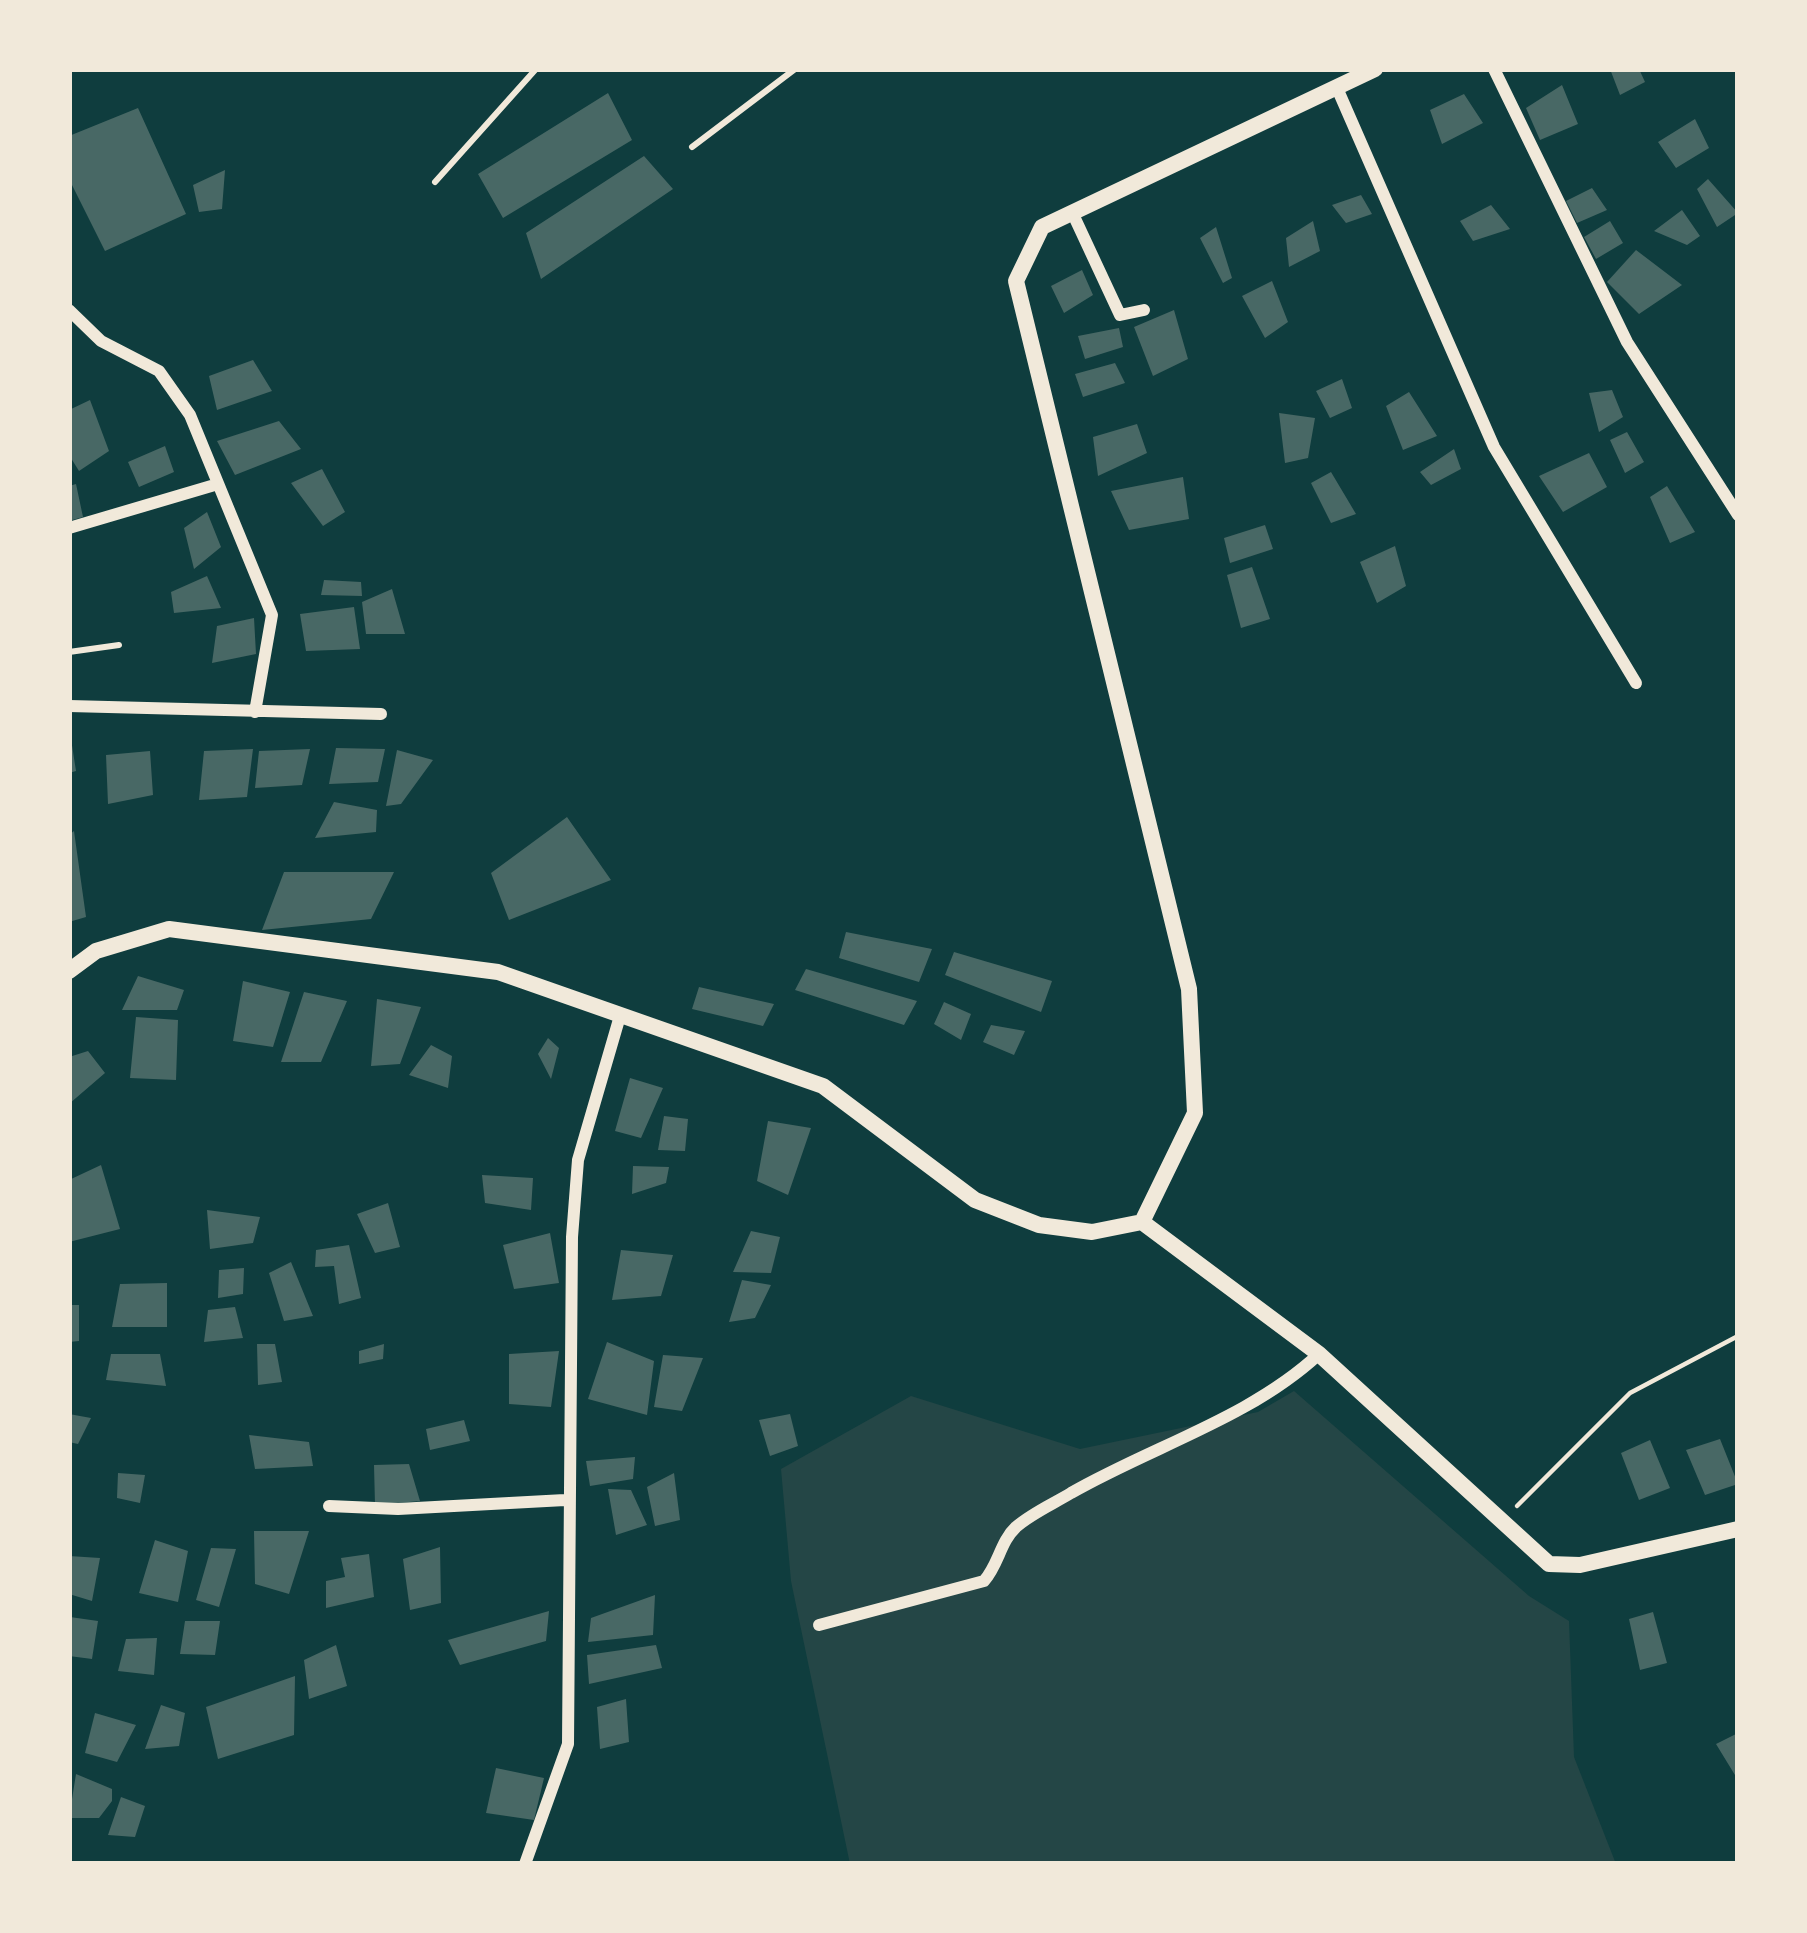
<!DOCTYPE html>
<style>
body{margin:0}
#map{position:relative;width:1807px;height:1933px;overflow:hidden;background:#0f3d3e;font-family:Commissioner,sans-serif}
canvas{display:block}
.frame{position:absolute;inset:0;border:72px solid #f1e9da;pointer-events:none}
</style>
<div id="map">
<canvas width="1807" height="1933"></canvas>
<div class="frame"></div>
</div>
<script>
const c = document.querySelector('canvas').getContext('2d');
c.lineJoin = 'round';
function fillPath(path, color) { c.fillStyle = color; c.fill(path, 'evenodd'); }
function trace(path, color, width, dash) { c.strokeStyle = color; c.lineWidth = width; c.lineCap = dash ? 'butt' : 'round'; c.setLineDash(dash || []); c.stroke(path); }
const green = new Path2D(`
 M1294,1391L1529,1596L1569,1621L1574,1757L1616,1864H850L791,1581L781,1469L911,1396L1080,1449L1258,1412Z`);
const building = new Path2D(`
 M1610,69H1639L1645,82L1620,95Z
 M1562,85L1578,124L1540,140L1526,108Z
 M608,93L632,140L503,218L478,174Z
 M1464,94L1483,123L1442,144L1430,110Z
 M138,108L186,214L105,251L69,179V136Z
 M1695,119L1709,148L1676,168L1658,142Z
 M644,156L673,189L541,279L526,233Z
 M225,170L222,209L199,212L193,185Z
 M1708,179L1738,213L1717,227L1697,189Z
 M1592,188L1607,210L1577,223L1566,201Z
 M1361,195L1372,214L1346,223L1332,205Z
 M1491,205L1510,229L1473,241L1460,221Z
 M1682,210L1700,236L1687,245L1654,231Z
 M1313,221L1320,251L1289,267L1286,238Z
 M1610,221L1623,243L1596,259L1584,237Z
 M1216,227L1232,278L1223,283L1200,238Z
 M1636,250L1682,285L1639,314L1607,282Z
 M1082,270L1093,295L1064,313L1051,286Z
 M1272,281L1288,322L1265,338L1242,296Z
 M1174,310L1188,359L1153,376L1134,327Z
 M1119,328L1123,347L1085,359L1078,336Z
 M253,360L272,391L217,410L209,376Z
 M1115,363L1125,383L1083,397L1075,374Z
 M1342,379L1352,408L1330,418L1316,391Z
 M1612,390L1623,417L1599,432L1589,393Z
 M1409,392L1437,436L1403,450L1386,406Z
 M90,400L109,451L79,471L69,455V410Z
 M1279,413L1315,418L1308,458L1285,463Z
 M279,421L301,449L235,475L217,441Z
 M1137,424L1147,453L1098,476L1093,437Z
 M1627,432L1644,462L1625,473L1610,440Z
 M165,446L174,472L139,487L128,462Z
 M1454,449L1461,469L1431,485L1420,472Z
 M1589,453L1607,487L1563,512L1539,476Z
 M322,469L345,512L323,526L291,483Z
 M1331,472L1356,514L1331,523L1311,483Z
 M1183,477L1189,519L1129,530L1111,491Z
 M76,484L83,517L69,521V486Z
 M1667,486L1695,532L1670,543L1650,497Z
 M207,512L221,547L194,569L184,528Z
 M1265,525L1273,549L1230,563L1224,538Z
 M1395,546L1406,586L1377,603L1360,562Z
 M1252,567L1270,619L1241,628L1227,575Z
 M207,576L221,608L174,613L171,592Z
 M324,580L361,582L362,596L321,595Z
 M392,589L405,634H366L362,602Z
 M354,607L360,649L306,651L300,614Z
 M254,618L256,654L212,663L217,626Z
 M69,726L76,771L69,773Z
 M336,748L385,749L378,782L329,784Z
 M253,749L247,797L199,800L204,751Z
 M310,749L302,785L255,788L259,751Z
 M397,750L433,760L401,804L386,806Z
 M150,751L153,795L108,804L106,755Z
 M334,802L377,810L376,832L315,838Z
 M567,817L611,880L509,920L491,873Z
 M74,831L86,917L69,922V835Z
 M284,872H394L371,919L262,930Z
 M846,932L932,949L919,982L839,958Z
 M954,952L1052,981L1041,1012L945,975Z
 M806,969L917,1001L904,1025L795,990Z
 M138,976L184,990L177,1010H122Z
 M243,981L290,992L273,1047L233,1041Z
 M699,987L774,1004L763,1026L692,1009Z
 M304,992L347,1001L321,1062H281Z
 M377,999L421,1007L400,1064L371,1066Z
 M944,1002L971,1014L961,1040L934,1024Z
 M136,1017L178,1020L176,1080L130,1078Z
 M991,1025L1025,1031L1014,1055L983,1042Z
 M548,1038L559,1048L551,1079L538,1054Z
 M431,1045L452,1056L448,1088L409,1075Z
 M88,1051L105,1073L69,1104V1057Z
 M630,1078L663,1088L641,1138L615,1131Z
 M664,1116L688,1119L685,1151L658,1150Z
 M768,1121L811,1128L788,1195L757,1181Z
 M101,1165L120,1229L69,1242V1180Z
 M633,1166L669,1167L666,1183L632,1194Z
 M482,1175L533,1178L531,1210L485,1203Z
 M388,1203L400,1247L375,1253L357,1214Z
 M207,1210L260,1217L253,1243L210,1249Z
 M751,1231L780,1237L771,1273L733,1272Z
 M550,1233L559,1283L514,1289L503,1245Z
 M349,1245L361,1298L339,1304L334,1266L315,1267L316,1250Z
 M621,1250L673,1255L661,1296L612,1300Z
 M291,1262L313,1316L284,1321L269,1273Z
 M244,1268L243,1294L218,1298L219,1270Z
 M742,1280L771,1285L755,1318L729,1322Z
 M167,1283V1327H112L120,1284Z
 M69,1305H79V1341L69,1342Z
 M235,1307L243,1338L204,1342L208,1310Z
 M607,1342L654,1361L647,1415L588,1399Z
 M257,1344H275L282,1382L258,1385Z
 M384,1344L383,1359L359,1364V1351Z
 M559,1351L551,1407L509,1404V1354Z
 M111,1354H160L166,1386L106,1380Z
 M663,1355L703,1358L682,1411L654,1407Z
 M69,1414L91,1418L78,1444L69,1442Z
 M790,1414L798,1446L770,1456L759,1420Z
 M464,1420L470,1441L430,1450L426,1429Z
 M249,1435L309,1442L313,1466L255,1469Z
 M1720,1439L1738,1484L1705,1495L1686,1450Z
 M1650,1440L1670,1488L1639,1500L1621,1453Z
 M635,1457L633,1479L590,1486L586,1461Z
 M409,1464L420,1501L375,1505L374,1465Z
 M118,1473L145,1475L140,1503L117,1498Z
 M674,1473L680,1520L655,1526L647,1487Z
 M608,1489L631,1490L647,1525L616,1535Z
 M254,1531H309L289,1594L255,1584Z
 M155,1540L188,1551L178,1602L139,1593Z
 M440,1547L441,1603L410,1610L403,1559Z
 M211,1548L236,1549L219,1607L196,1600Z
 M369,1554L374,1597L326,1608V1581L345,1577L341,1558Z
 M69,1556L100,1558L92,1601L69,1594Z
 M655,1595L653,1635L588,1642L591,1618Z
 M549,1611L546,1641L460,1665L448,1640Z
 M1653,1612L1667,1663L1640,1670L1629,1619Z
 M70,1617L98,1621L92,1659L69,1656Z
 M185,1621H220L215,1655L180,1654Z
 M157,1638L154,1675L118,1671L126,1639Z
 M336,1645L347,1686L309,1699L304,1660Z
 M656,1645L662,1668L589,1684L587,1655Z
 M295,1676L294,1735L218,1759L206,1707Z
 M626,1699L629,1742L600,1749L597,1707Z
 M161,1705L185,1713L179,1746L145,1749Z
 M95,1713L136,1725L117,1762L85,1753Z
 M1738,1733V1780L1716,1744Z
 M496,1768L544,1778L534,1820L486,1813Z
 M76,1774L112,1789V1801L99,1818H69Z
 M121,1797L145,1806L135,1837L108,1835Z`);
const path = new Path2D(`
 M1517,1506L1630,1393L1738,1336`);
const service = new Path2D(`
 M692,147L795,69
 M435,182L536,69
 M69,652L119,645`);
const minor = new Path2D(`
 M1494,69L1627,342L1738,515
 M1337,88L1494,447L1636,683
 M1072,212L1120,315L1144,310
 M69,310L101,341L159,371L190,415L272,615L255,712
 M69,528L218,484
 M69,706L381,714
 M329,1506L398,1509L565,1500
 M819,1625L984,1581C999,1564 1000,1542 1016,1527C1032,1513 1053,1504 1071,1493C1153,1446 1250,1418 1319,1354
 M525,1864L568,1744L572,1237L578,1160L620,1016`);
const tertiary = new Path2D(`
 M1375,69L1042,227L1016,281L1189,989L1195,1113L1142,1222L1319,1354L1549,1564L1580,1565L1738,1529
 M69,971L96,951L169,929L498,972L823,1086L975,1200L1039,1225L1092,1232L1142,1222`);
fillPath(green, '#244646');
fillPath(building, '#486865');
trace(path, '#f1e9da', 4.5);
trace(service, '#f1e9da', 6);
trace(minor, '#f1e9da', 12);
trace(tertiary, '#f1e9da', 16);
</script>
